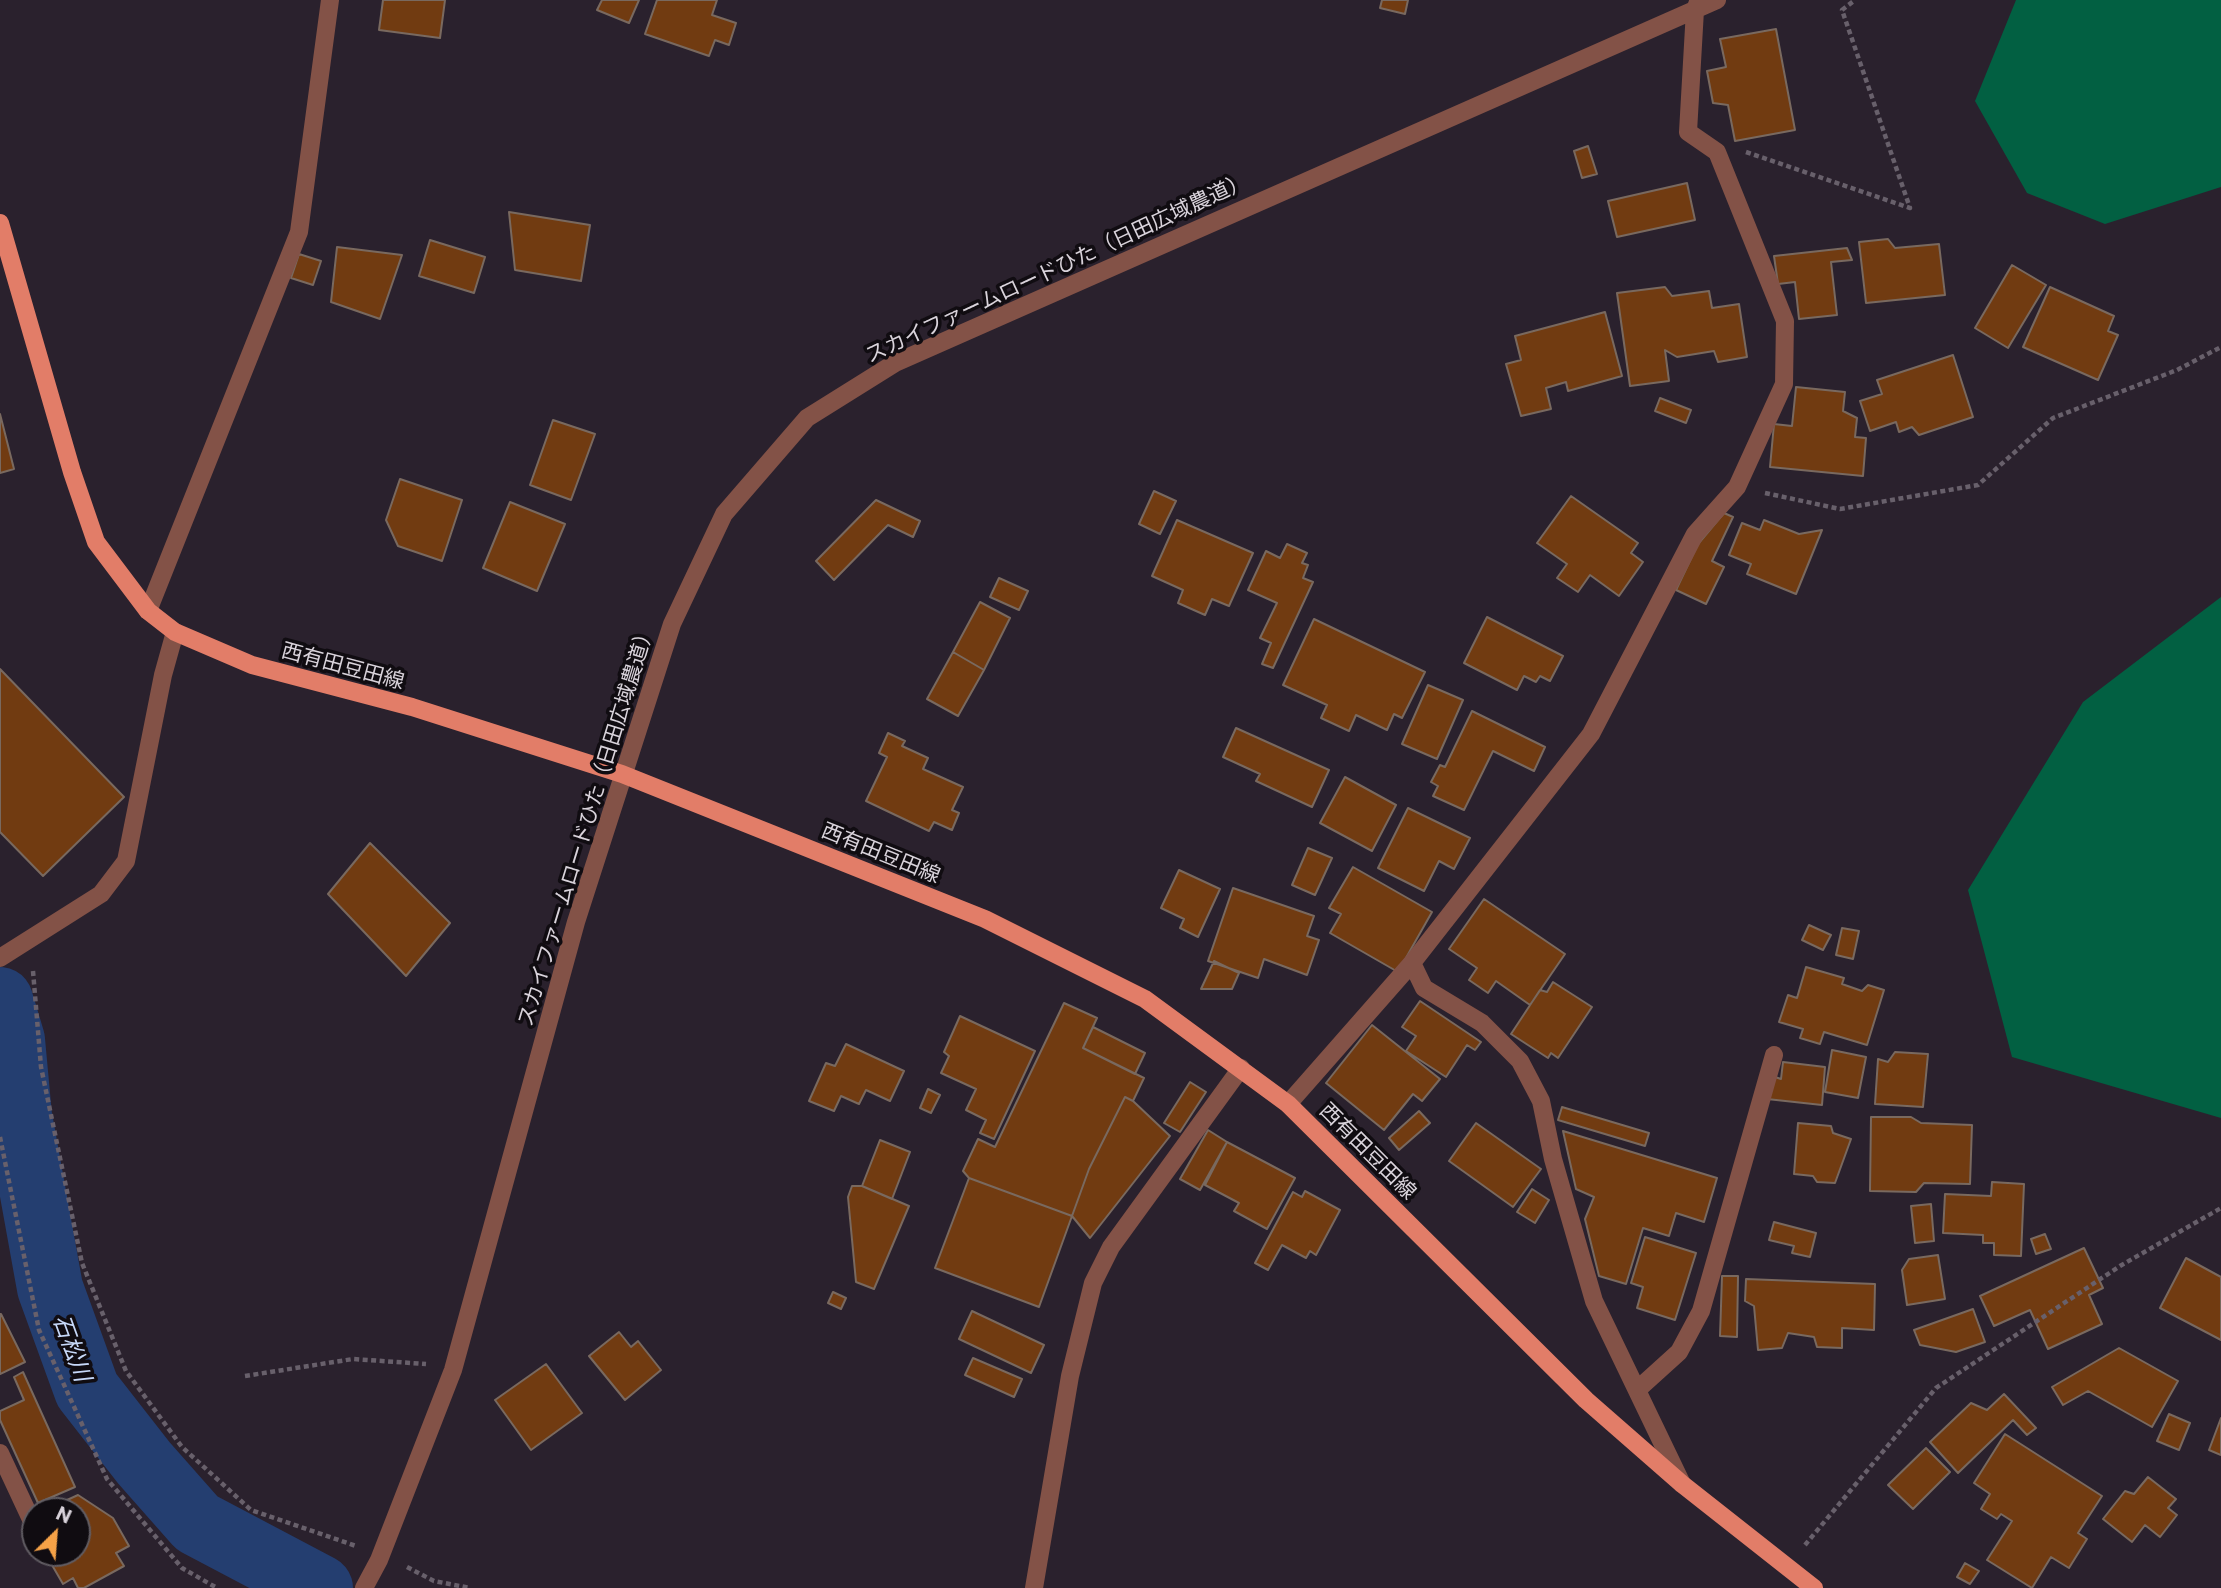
<!DOCTYPE html>
<meta charset="utf-8">
<style>
body{margin:0}
#map{position:relative;width:2221px;height:1588px;overflow:hidden;background:#2a212d;font-family:Commissioner,sans-serif}
canvas{display:block}
.north{position:absolute;left:21px;top:1497px;width:70px;height:70px;box-sizing:border-box;background:#100c11;border:2px solid #605c62;border-radius:50%;rotate:25deg;font-size:19px;font-weight:700;line-height:28px;text-align:center;color:#d9d3db}
.north::after{content:'';display:block;margin:auto;width:24px;height:32px;background:#f6a247;clip-path:polygon(50% 0,100% 100%,50% 72%,0 100%)}
</style>
<div id="map">
<canvas width="2221" height="1588"></canvas>
<div class="north">N</div>
</div>
<script>
const c = document.querySelector('canvas').getContext('2d');
c.lineJoin = 'round';
function fillPath(path, color) { c.fillStyle = color; c.fill(path, 'evenodd'); }
function trace(path, color, width, dash) { c.strokeStyle = color; c.lineWidth = width; c.lineCap = dash ? 'butt' : 'round'; c.setLineDash(dash || []); c.stroke(path); }
function write(font, color, halo, rows, align = 'center') {
  c.font = font + ' Commissioner,"Noto Sans JP",sans-serif'; c.lineWidth = 7; c.setLineDash([]); c.textBaseline = 'middle'; c.strokeStyle = halo; c.fillStyle = color; for (const [text, x, y, turn = 0] of rows) {
    c.save(); c.translate(x, y); c.rotate((+turn || 0) * Math.PI / 180); c.textAlign = isNaN(turn) ? turn : align; if (halo) c.strokeText(text, 0, 0); c.fillText(text, 0, 0); c.restore();
  }
}
const forest = new Path2D(`
 M2016,0H2221V187L2105,224L2027,193L1975,101Z
 M2221,597V1118L2012,1057L1968,890L2083,702Z`);
const river = new Path2D(`
 M0,1000L12,1040L19,1116L50,1288L87,1390L144,1463L197,1523L320,1588`);
const building = new Path2D(`
 M383,0H445L440,38L379,30Z
 M602,0H639L629,23L597,10Z
 M657,0H717L712,15L736,23L729,45L715,40L709,56L645,34Z
 M1382,0H1408L1405,14L1380,8Z
 M1776,29L1795,130L1735,141L1728,105L1713,103L1707,71L1726,67L1720,39Z
 M1588,146L1597,174L1582,178L1574,151Z
 M1687,183L1695,220L1617,237L1608,201Z
 M509,212L590,225L581,281L515,270Z
 M1888,239L1895,248L1939,244L1945,295L1866,303L1859,242Z
 M430,240L485,257L474,293L419,276Z
 M337,247L402,255L380,319L331,302Z
 M1847,248L1852,260L1831,262L1837,315L1799,319L1795,282L1778,284L1774,256Z
 M299,254L321,261L313,285L291,278Z
 M2012,265L2046,285L2008,348L1975,328Z
 M1665,287L1672,296L1709,291L1712,308L1739,304L1747,357L1718,362L1714,351L1677,357L1665,350L1669,381L1630,386L1617,293Z
 M2050,287L2114,316L2108,331L2118,335L2098,380L2023,347Z
 M1605,312L1622,376L1568,391L1566,382L1546,388L1551,409L1521,416L1506,364L1521,360L1515,336Z
 M1953,355L1973,417L1919,435L1912,427L1899,432L1896,422L1870,431L1860,401L1882,394L1877,380Z
 M1796,387L1845,392L1843,411L1857,418L1855,437L1866,438L1863,476L1770,467L1774,424L1792,426Z
 M1660,398L1691,410L1686,423L1655,411Z
 M0,414L14,469L0,473Z
 M553,420L595,434L571,500L530,485Z
 M400,479L462,500L442,561L398,546L386,520Z
 M1154,491L1176,501L1160,534L1139,524Z
 M1571,496L1638,543L1631,553L1643,562L1619,596L1590,575L1578,592L1557,578L1567,564L1537,543Z
 M876,500L920,521L913,537L888,525L834,580L816,561Z
 M510,502L565,524L537,591L483,568Z
 M1724,513L1733,517L1712,561L1724,567L1706,604L1676,590L1698,544Z
 M1177,520L1253,553L1229,606L1212,599L1205,615L1178,603L1183,590L1152,576Z
 M1764,520L1799,534L1822,530L1796,594L1747,574L1751,564L1729,555L1742,523L1760,530Z
 M1287,544L1307,553L1302,563L1308,565L1303,578L1313,582L1273,668L1262,664L1271,643L1260,638L1277,603L1248,590L1266,551L1280,558Z
 M999,578L1028,591L1019,610L990,597Z
 M980,602L1010,618L984,670L953,652Z
 M1487,617L1563,656L1550,681L1540,676L1536,682L1524,676L1517,690L1464,663Z
 M1314,619L1425,672L1402,718L1394,714L1387,730L1356,715L1349,731L1321,718L1327,705L1283,685Z
 M953,652L984,670L958,716L927,699Z
 M0,669L124,797L43,876L0,832Z
 M1428,685L1463,700L1437,759L1402,744Z
 M1472,711L1545,747L1534,771L1493,751L1464,810L1433,796L1438,786L1431,782L1440,765L1445,767Z
 M1236,728L1329,770L1312,807L1256,781L1260,774L1223,757Z
 M888,733L905,741L902,746L928,758L923,769L963,787L952,810L959,813L952,830L934,822L929,831L866,801L887,757L879,753Z
 M1345,777L1396,805L1372,851L1320,823Z
 M1408,808L1470,838L1454,869L1439,861L1424,891L1378,868Z
 M370,843L450,923L406,976L328,894Z
 M1308,848L1332,858L1315,895L1292,885Z
 M1353,867L1432,912L1398,972L1330,933L1341,914L1329,908Z
 M1179,870L1220,889L1198,937L1180,928L1184,919L1161,908Z
 M1233,888L1314,916L1307,936L1319,940L1307,975L1264,959L1258,978L1208,961Z
 M1484,899L1565,954L1530,1005L1496,981L1488,993L1469,980L1477,968L1449,949Z
 M1809,925L1831,935L1823,950L1802,940Z
 M1842,928L1859,931L1853,959L1836,955Z
 M1214,961L1239,973L1232,989H1201Z
 M1806,967L1844,978L1842,984L1862,991L1868,985L1884,990L1867,1045L1824,1032L1820,1044L1800,1038L1803,1029L1779,1022L1788,995L1797,998Z
 M1553,982L1592,1007L1558,1058L1551,1053L1548,1058L1511,1034L1540,990L1547,992Z
 M1420,1001L1481,1042L1475,1050L1467,1045L1446,1077L1406,1051L1416,1036L1402,1027Z
 M1064,1003L1097,1018L1083,1048L1144,1078L1133,1101L1125,1097L1089,1169L1072,1216L969,1178L963,1171L978,1139L995,1147Z
 M960,1016L1035,1051L994,1139L980,1133L986,1120L966,1110L976,1089L941,1073L949,1056L944,1052Z
 M1372,1025L1440,1079L1422,1101L1413,1094L1384,1130L1326,1083Z
 M1093,1027L1145,1053L1135,1074L1083,1048Z
 M846,1044L904,1071L890,1101L866,1090L859,1104L841,1096L834,1111L809,1101L826,1063L835,1066Z
 M1832,1050L1866,1057L1858,1098L1825,1092Z
 M1895,1052L1928,1054L1923,1107L1875,1104L1878,1059L1888,1062Z
 M1783,1062L1825,1067L1822,1105L1767,1099L1775,1077L1781,1079Z
 M1190,1082L1206,1092L1180,1132L1164,1123Z
 M928,1089L940,1095L931,1113L920,1108Z
 M1125,1097L1133,1101L1170,1136L1090,1238L1072,1216L1089,1169Z
 M1562,1107L1649,1133L1645,1146L1558,1120Z
 M1419,1111L1430,1123L1399,1150L1389,1138Z
 M1871,1117H1911L1921,1123L1972,1125L1970,1184L1924,1183L1916,1192L1870,1191Z
 M1476,1123L1541,1169L1513,1207L1449,1161Z
 M1798,1123L1831,1126L1833,1133L1851,1139L1835,1183L1817,1182L1813,1176L1794,1174Z
 M1208,1130L1227,1142L1200,1190L1180,1179Z
 M1563,1131L1717,1178L1704,1222L1676,1213L1669,1236L1643,1228L1626,1284L1599,1276L1585,1219L1594,1197L1576,1189Z
 M880,1140L910,1152L892,1199L862,1186Z
 M1227,1142L1295,1178L1267,1229L1234,1211L1239,1203L1205,1185Z
 M969,1178L1072,1216L1039,1307L935,1268Z
 M1992,1182L2024,1184L2021,1256L1994,1255V1243H1983V1235L1943,1233L1945,1194L1991,1196Z
 M852,1186H862L909,1206L874,1289L856,1282L848,1197Z
 M1532,1189L1549,1200L1535,1223L1517,1212Z
 M1305,1191L1340,1210L1316,1255L1310,1251L1306,1258L1282,1245L1268,1270L1255,1263L1293,1192L1302,1197Z
 M1931,1204L1934,1241L1915,1243L1911,1206Z
 M1774,1222L1816,1233L1810,1257L1792,1253L1794,1246L1769,1240Z
 M2045,1234L2051,1249L2036,1254L2031,1239Z
 M1645,1237L1696,1253L1675,1320L1637,1308L1643,1287L1631,1283Z
 M2084,1248L2103,1288L2089,1295L2102,1324L2048,1349L2030,1310L1994,1326L1980,1296Z
 M1938,1255L1945,1299L1907,1305L1902,1270L1909,1259Z
 M2186,1258L2221,1277V1340L2160,1308Z
 M1722,1276H1738L1737,1337L1720,1336Z
 M1746,1279L1875,1284L1874,1330L1842,1328V1348L1817,1347L1814,1337L1788,1333L1782,1348L1758,1350L1754,1306L1745,1301Z
 M833,1292L846,1298L841,1309L828,1303Z
 M1973,1309L1985,1342L1956,1352L1920,1345L1914,1330Z
 M972,1311L1044,1345L1031,1373L959,1339Z
 M1,1314L25,1362L0,1374V1314Z
 M619,1332L631,1347L638,1341L661,1370L625,1400L589,1356Z
 M2119,1348L2178,1381L2152,1427L2088,1391L2063,1405L2052,1387Z
 M973,1358L1022,1379L1014,1397L965,1375Z
 M546,1364L582,1413L531,1450L495,1400Z
 M23,1372L75,1487L38,1503L0,1420V1411L24,1400L14,1377Z
 M2004,1394L2036,1428L2027,1435L2013,1420L1958,1473L1930,1442L1971,1403L1987,1410Z
 M2169,1414L2190,1423L2179,1450L2157,1441Z
 M2221,1418V1455L2209,1450Z
 M2005,1434L2102,1496L2078,1533L2087,1539L2069,1568L2051,1557L2032,1588L1987,1560L2012,1521L2001,1514L1997,1519L1981,1509L1990,1494L1974,1483Z
 M1926,1448L1950,1472L1913,1509L1888,1485Z
 M2148,1477L2176,1499L2168,1508L2177,1515L2160,1537L2145,1525L2132,1542L2103,1519L2125,1491L2134,1494Z
 M78,1495L113,1518L129,1546L116,1553L124,1566L84,1588H78L73,1578L63,1584L45,1553H77V1511H43Z
 M1965,1563L1979,1571L1970,1584L1957,1577Z`);
const path = new Path2D(`
 M1746,152L1910,208L1842,10L1855,0
 M1765,493L1840,509L1978,485L2053,418L2177,370L2221,347
 M33,971L41,1067L82,1263L126,1371L182,1447L251,1510L356,1546
 M0,1137L39,1330L107,1479L182,1568L217,1588
 M245,1376L353,1359L426,1364
 M1805,1545L1936,1388L2120,1266L2221,1208
 M407,1567L434,1581L470,1588`);
const minor = new Path2D(`
 M148,611L299,232L330,0
 M0,958L101,894L126,861L163,675L175,632
 M1412,963L1424,988L1482,1023L1520,1061L1541,1101L1553,1159L1594,1301L1682,1484
 M1288,1104L1412,963L1591,734L1695,534L1737,487L1784,384L1785,321L1717,152L1688,132L1695,10L1698,2
 M1637,1390L1679,1352L1701,1311L1774,1055
 M0,1453L35,1528
 M364,1588L379,1560L453,1370L576,922L672,624L724,514L807,418L895,363L1717,0
 M1034,1588L1070,1376L1093,1283L1111,1247L1241,1068`);
const major = new Path2D(`
 M0,223L72,472L96,542L148,611L175,632L252,665L412,707L622,774L985,919L1145,999L1288,1104L1586,1400L1682,1484L1814,1588`);
const streetNames = [
 ["スカイファームロードひた（日田広域農道）",1057,268,-25],
 ["西有田豆田線",343,666,15],
 ["スカイファームロードひた（日田広域農道）",586,825,-73],
 ["西有田豆田線",881,853,22],
 ["西有田豆田線",1368,1151,45]
];
const waterNames = [
 ["石松川",72,1348,70]
];
fillPath(forest, '#026042');
trace(river, '#243e70', 66);
fillPath(building, '#713b11');
trace(building, '#79695f', 2);
trace(path, '#68606b', 4.5, [5, 3.5]);
trace(minor, '#835247', 18);
trace(major, '#e27d68', 18);
write('21px', '#d9d3db', '#100c11', streetNames);
write('italic 23px', '#c7d9f9', '#100c11', waterNames);
</script>
